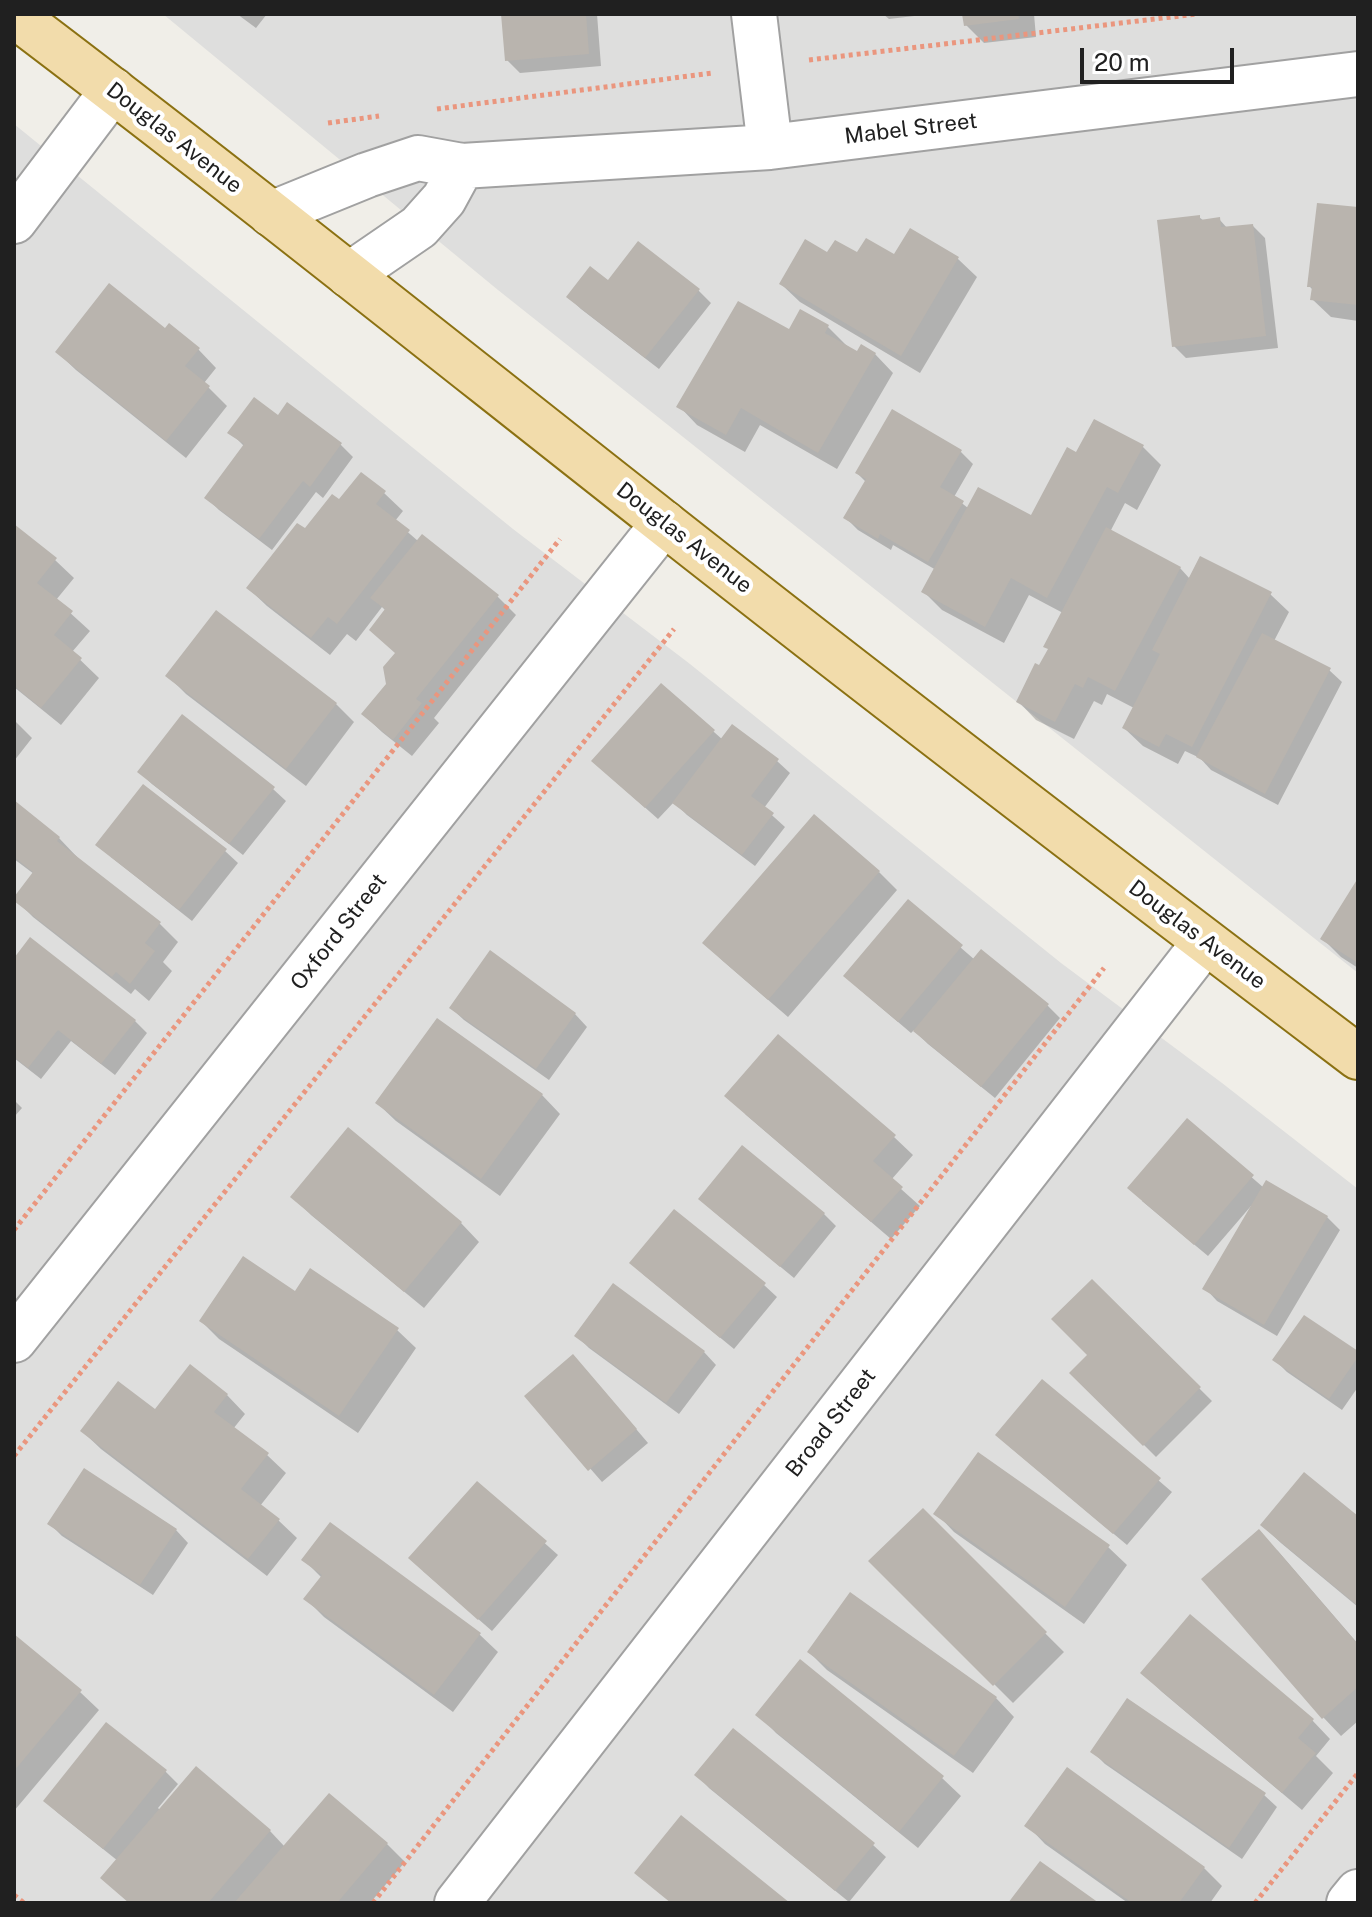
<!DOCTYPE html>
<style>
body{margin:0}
#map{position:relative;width:1372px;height:1917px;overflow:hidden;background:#f0eee8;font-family:"Public Sans",sans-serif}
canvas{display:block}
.frame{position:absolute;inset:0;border:16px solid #202020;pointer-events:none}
.scale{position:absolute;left:1080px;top:48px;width:154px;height:36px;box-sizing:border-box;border:4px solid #202020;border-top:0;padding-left:10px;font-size:24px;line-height:28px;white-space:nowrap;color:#202020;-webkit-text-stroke:6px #fff;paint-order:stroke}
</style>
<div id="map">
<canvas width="1372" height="1917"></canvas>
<div class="frame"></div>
<div class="scale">20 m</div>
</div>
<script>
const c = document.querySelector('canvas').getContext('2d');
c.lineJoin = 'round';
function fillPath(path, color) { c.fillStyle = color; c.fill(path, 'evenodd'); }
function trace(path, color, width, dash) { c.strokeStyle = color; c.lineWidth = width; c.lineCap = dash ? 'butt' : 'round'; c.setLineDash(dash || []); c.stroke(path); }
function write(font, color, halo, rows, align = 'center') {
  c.font = font + ' "Public Sans",sans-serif'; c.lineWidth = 8; c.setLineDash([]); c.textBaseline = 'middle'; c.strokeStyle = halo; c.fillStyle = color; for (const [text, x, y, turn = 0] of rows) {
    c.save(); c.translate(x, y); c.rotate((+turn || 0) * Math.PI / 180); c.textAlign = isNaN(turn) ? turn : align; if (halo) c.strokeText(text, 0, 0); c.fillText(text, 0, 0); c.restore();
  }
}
const residential = new Path2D(`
 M163,14H1358V973L498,290Z
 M14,124L513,529L690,664L1061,963L1222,1083L1358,1189V1903H14Z`);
const shadow = new Path2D(`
 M237,14H267L256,28Z
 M503,14H597L601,66L520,73L507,60Z
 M883,14H931L889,19Z
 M964,14H1034L1036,37L984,43L966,25Z
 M1358,209V321L1331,317L1312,299L1313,290L1309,286Z
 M1199,217L1204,221L1219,219L1228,229L1253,226L1265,238L1278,348L1186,358L1174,346Z
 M911,231L958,259L977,277L920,373L800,302L781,284L828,255L895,257Z
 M698,290L711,303L659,369L581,309L569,297Z
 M828,327L846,345L858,354H875L893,373L837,469L760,425L745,452L697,425L679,406L790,332Z
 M165,331L198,349L216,368L204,383L227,406L186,458L76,370L57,352Z
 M288,405L341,445L353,457L323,498L316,492L272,550L219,510L207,498L245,447L230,432L278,418Z
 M1143,447L1161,465L1137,510L1125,503L1110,532L1180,568L1190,579L1270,594L1289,612L1274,641L1329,670L1342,682L1278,805L1211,770L1200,758L1185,751L1178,764L1143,746L1124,728L1134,708L1107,694L1102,705L1094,701L1074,739L1036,720L1018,701L1049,650L1063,613L1029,595L1004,643L942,610L924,592L936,570L893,545L891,550L858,530L846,518L866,482L857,473L961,452L973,464L954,497L968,508L1032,517L1077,454Z
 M384,493L403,511L395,521L418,541L422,537L498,597L516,615L434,718L439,723L412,756L382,732L363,714L388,684L397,654L371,630L386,611L382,607L356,641L347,634L330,655L267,606L248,588L305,531L340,502Z
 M14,526L55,560L74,578L56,600L90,631L72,652L99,678L61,725L14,687Z
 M168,676L336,704L354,722L306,786L186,694Z
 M661,685L723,740L777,761L790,773L764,808L785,827L755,866L687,815L674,802L658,819L606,773Z
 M14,720L32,738L14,761Z
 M140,772L273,789L286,801L243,855L152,784Z
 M14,803L59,838L77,857L76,858L160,924L178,942L163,962L172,971L149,1001L135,989L131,994L33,917L15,899L34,874L14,859Z
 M225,851L238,863L192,921L111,857Z
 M879,872L897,890L788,1017L723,961L705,943Z
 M1358,882V968L1341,957L1323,939Z
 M908,902L975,960L981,952L1048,1006L1060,1018L995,1098L928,1044L914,1030L911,1033L858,988Z
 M14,961L135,1021L147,1033L115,1075L71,1041L41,1079L14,1058Z
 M451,1008L575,1014L587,1027L549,1080L464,1020Z
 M542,1095L560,1114L500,1196L396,1121L377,1103Z
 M14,1100L22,1108L14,1117Z
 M745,1114L894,1137L913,1155L891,1180L920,1206L891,1239Z
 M1187,1121L1264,1188L1267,1183L1327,1217L1340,1230L1277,1336L1217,1301L1205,1288L1253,1207L1251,1206L1208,1256L1142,1201Z
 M348,1130L461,1223L479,1242L424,1308L311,1215L293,1197Z
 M700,1199L824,1214L836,1226L794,1278L713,1211Z
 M632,1263L764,1285L777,1297L734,1349L644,1275Z
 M1092,1282L1212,1401L1156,1457L1072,1373L1090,1355Z
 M295,1294L397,1330L416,1348L358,1433L219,1339L201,1321Z
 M577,1336L704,1352L716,1365L679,1414L589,1348Z
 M1358,1354V1387L1342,1410L1287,1372L1275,1360Z
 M585,1369L648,1443L602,1482L527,1396Z
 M1043,1381L1172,1492L1127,1545L1010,1447Z
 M227,1395L245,1414L233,1429L267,1455L286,1473L260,1506L278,1520L297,1538L267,1576L101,1449L82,1431Z
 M477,1483L558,1555L492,1631L423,1571Z
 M922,1511L1064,1652L1013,1703L871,1561Z
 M936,1513L1108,1547L1127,1565L1084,1624L954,1532Z
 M1358,1519V1607L1281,1543L1262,1525Z
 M50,1524L176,1530L188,1543L153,1595L62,1536Z
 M1277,1550L1358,1644V1721L1341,1736L1323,1717Z
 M304,1560L479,1634L498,1652L453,1712L324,1617L306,1599L322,1578Z
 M14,1636L80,1692L99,1710L14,1811Z
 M809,1652L996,1698L1014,1717L973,1773L827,1670Z
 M1143,1672L1312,1720L1330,1739L1316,1756L1333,1773L1302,1810L1161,1691Z
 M758,1714L942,1778L961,1796L918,1848L776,1733Z
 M1092,1751L1264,1795L1277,1807L1242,1859L1105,1764Z
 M165,1771L178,1784L158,1808L161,1811L270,1831L285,1847L387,1844L405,1862L370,1903H129L118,1861L58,1813L45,1801Z
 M697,1775L873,1845L886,1857L849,1902L709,1788Z
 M1027,1825L1204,1868L1222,1886L1210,1903H1128L1045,1844Z`);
const building = new Path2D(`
 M501,14H586L589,54L505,61Z
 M962,14H1018L1019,19L964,26Z
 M1317,203L1358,207V305L1310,300L1312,287H1307Z
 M1200,215V220L1220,217L1221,227L1253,224L1266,336L1172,347L1157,220Z
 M910,228L959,257L901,356L779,284L805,239L827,252L835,240L857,252L866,238L894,254Z
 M638,241L700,289L645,358L566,297L590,266L608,280Z
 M109,283L165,328L169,323L200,348L185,366L210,386L166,441L55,352Z
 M738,301L789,329L800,309L829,325L825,333L857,351L861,344L876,353L818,453L741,408L726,435L676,407Z
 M254,397L278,415L287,402L342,443L310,487L303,481L259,539L204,498L244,444L227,433Z
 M892,409L962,450L940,487L964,501L928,562L880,534L878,539L843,518L866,479L855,473Z
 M1094,419L1144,445L1118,493L1107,487L1047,598L1011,578L985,627L921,592L978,487L1031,515L1067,447L1076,452Z
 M361,472L386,491L376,504L410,530L337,624L328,617L311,638L246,588L297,523L305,528L332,494L339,499Z
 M14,524L57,558L37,583L73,611L54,635L82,658L41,708L14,686Z
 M1106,527L1181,567L1115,691L1088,677L1083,688L1075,684L1055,722L1016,702L1035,663L1039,665L1048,649L1043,647Z
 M422,534L499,595L416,699L422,703L393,740L361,714L386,684L383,667L395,653L369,630L385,609L370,598Z
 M1200,556L1272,592L1192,747L1166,734L1159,747L1122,728L1160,654L1152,650Z
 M216,610L337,703L286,769L165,676Z
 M1262,633L1331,668L1265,794L1196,757Z
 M661,683L715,730L645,808L591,761Z
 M182,714L275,787L229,844L137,772Z
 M732,724L779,759L751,796L774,813L742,855L672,803Z
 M143,784L227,849L179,910L95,845Z
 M14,800L60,837L57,841L161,922L145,943L155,951L130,984L116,972L112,977L14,901V897L33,872L14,857Z
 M814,814L880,871L768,1000L702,943Z
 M1358,878V963L1320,939Z
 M908,899L963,945L898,1022L843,976Z
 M30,937L136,1020L101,1064L58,1030L28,1068L14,1057V958Z
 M981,949L1049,1004L981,1087L913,1031Z
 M490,950L576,1013L536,1069L449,1008Z
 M437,1018L543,1094L481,1179L375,1103Z
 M778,1034L896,1135L873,1161L903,1187L871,1222L724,1096Z
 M1187,1118L1254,1175L1194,1245L1127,1188Z
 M348,1127L462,1222L404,1292L290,1197Z
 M742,1145L825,1213L780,1267L698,1199Z
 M1266,1180L1328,1216L1264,1325L1202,1289Z
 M674,1209L766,1283L720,1338L629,1263Z
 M243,1256L295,1291L310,1268L399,1328L339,1416L199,1321Z
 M1092,1279L1201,1387L1143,1446L1069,1373L1087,1355L1051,1319Z
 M613,1283L705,1351L666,1403L574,1336Z
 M1304,1315L1358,1351V1357L1329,1399L1272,1360Z
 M573,1354L637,1429L588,1471L524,1396Z
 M190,1364L228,1394L214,1412L269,1453L241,1489L280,1519L248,1559L80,1431L118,1381L155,1409Z
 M1042,1379L1161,1478L1113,1534L995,1435Z
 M978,1452L1110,1545L1065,1607L933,1514Z
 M84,1468L177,1529L140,1585L47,1524Z
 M1304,1472L1358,1516V1606L1260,1525Z
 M477,1481L547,1541L478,1620L408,1558Z
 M923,1508L1047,1632L993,1686L868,1561Z
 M330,1522L481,1633L434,1695L303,1599L322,1575L301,1560Z
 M1259,1529L1358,1644V1687L1322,1719L1201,1579Z
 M850,1592L997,1697L954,1756L807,1652Z
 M1190,1614L1314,1719L1298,1738L1316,1753L1282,1793L1140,1673Z
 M14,1634L82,1690L14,1771Z
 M800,1659L944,1776L899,1832L755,1715Z
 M1127,1698L1266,1793L1229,1848L1090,1752Z
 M106,1722L167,1770L103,1849L43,1801Z
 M733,1728L875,1843L835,1891L694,1775Z
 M196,1766L271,1830L208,1903H129L100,1878Z
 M1067,1767L1205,1867L1179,1903H1132L1024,1826Z
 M329,1793L388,1843L337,1903H234Z
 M681,1815L790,1903H671L634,1873Z
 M1040,1861L1099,1903H1008Z`);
const path = new Path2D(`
 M809,60L1197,14
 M437,109L712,73
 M328,123L379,116
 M14,1230L560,539
 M14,1456L674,629
 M14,1895L24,1903
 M373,1903L1104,968
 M1255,1903L1358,1773`);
const minor = new Path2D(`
 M754,14L770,147
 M271,214L367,175L418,158L462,166L770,147L1358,74
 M14,221L113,90
 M349,275L419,227L444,199L462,166
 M14,1340L664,523
 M457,1903L1205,942
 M1349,1903L1358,1892`);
const primary = new Path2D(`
 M14,15C232,180 445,351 660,520C891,702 1124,880 1358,1057`);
const streetNames = [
 ["Mabel Street",911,129,-7],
 ["Douglas Avenue",174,138,38],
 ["Douglas Avenue",684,538,38],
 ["Oxford Street",339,932,-52],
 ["Douglas Avenue",1197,935,37],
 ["Broad Street",831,1423,-52]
];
fillPath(residential, '#dededd');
fillPath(shadow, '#0003');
fillPath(building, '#b9b4ae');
trace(minor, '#a1a1a1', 48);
trace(primary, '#8b7112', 48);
trace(path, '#ea967e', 5, [4, 4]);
trace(minor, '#fff', 44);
trace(primary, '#f2dcab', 44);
write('22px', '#202020', '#fff', streetNames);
</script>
